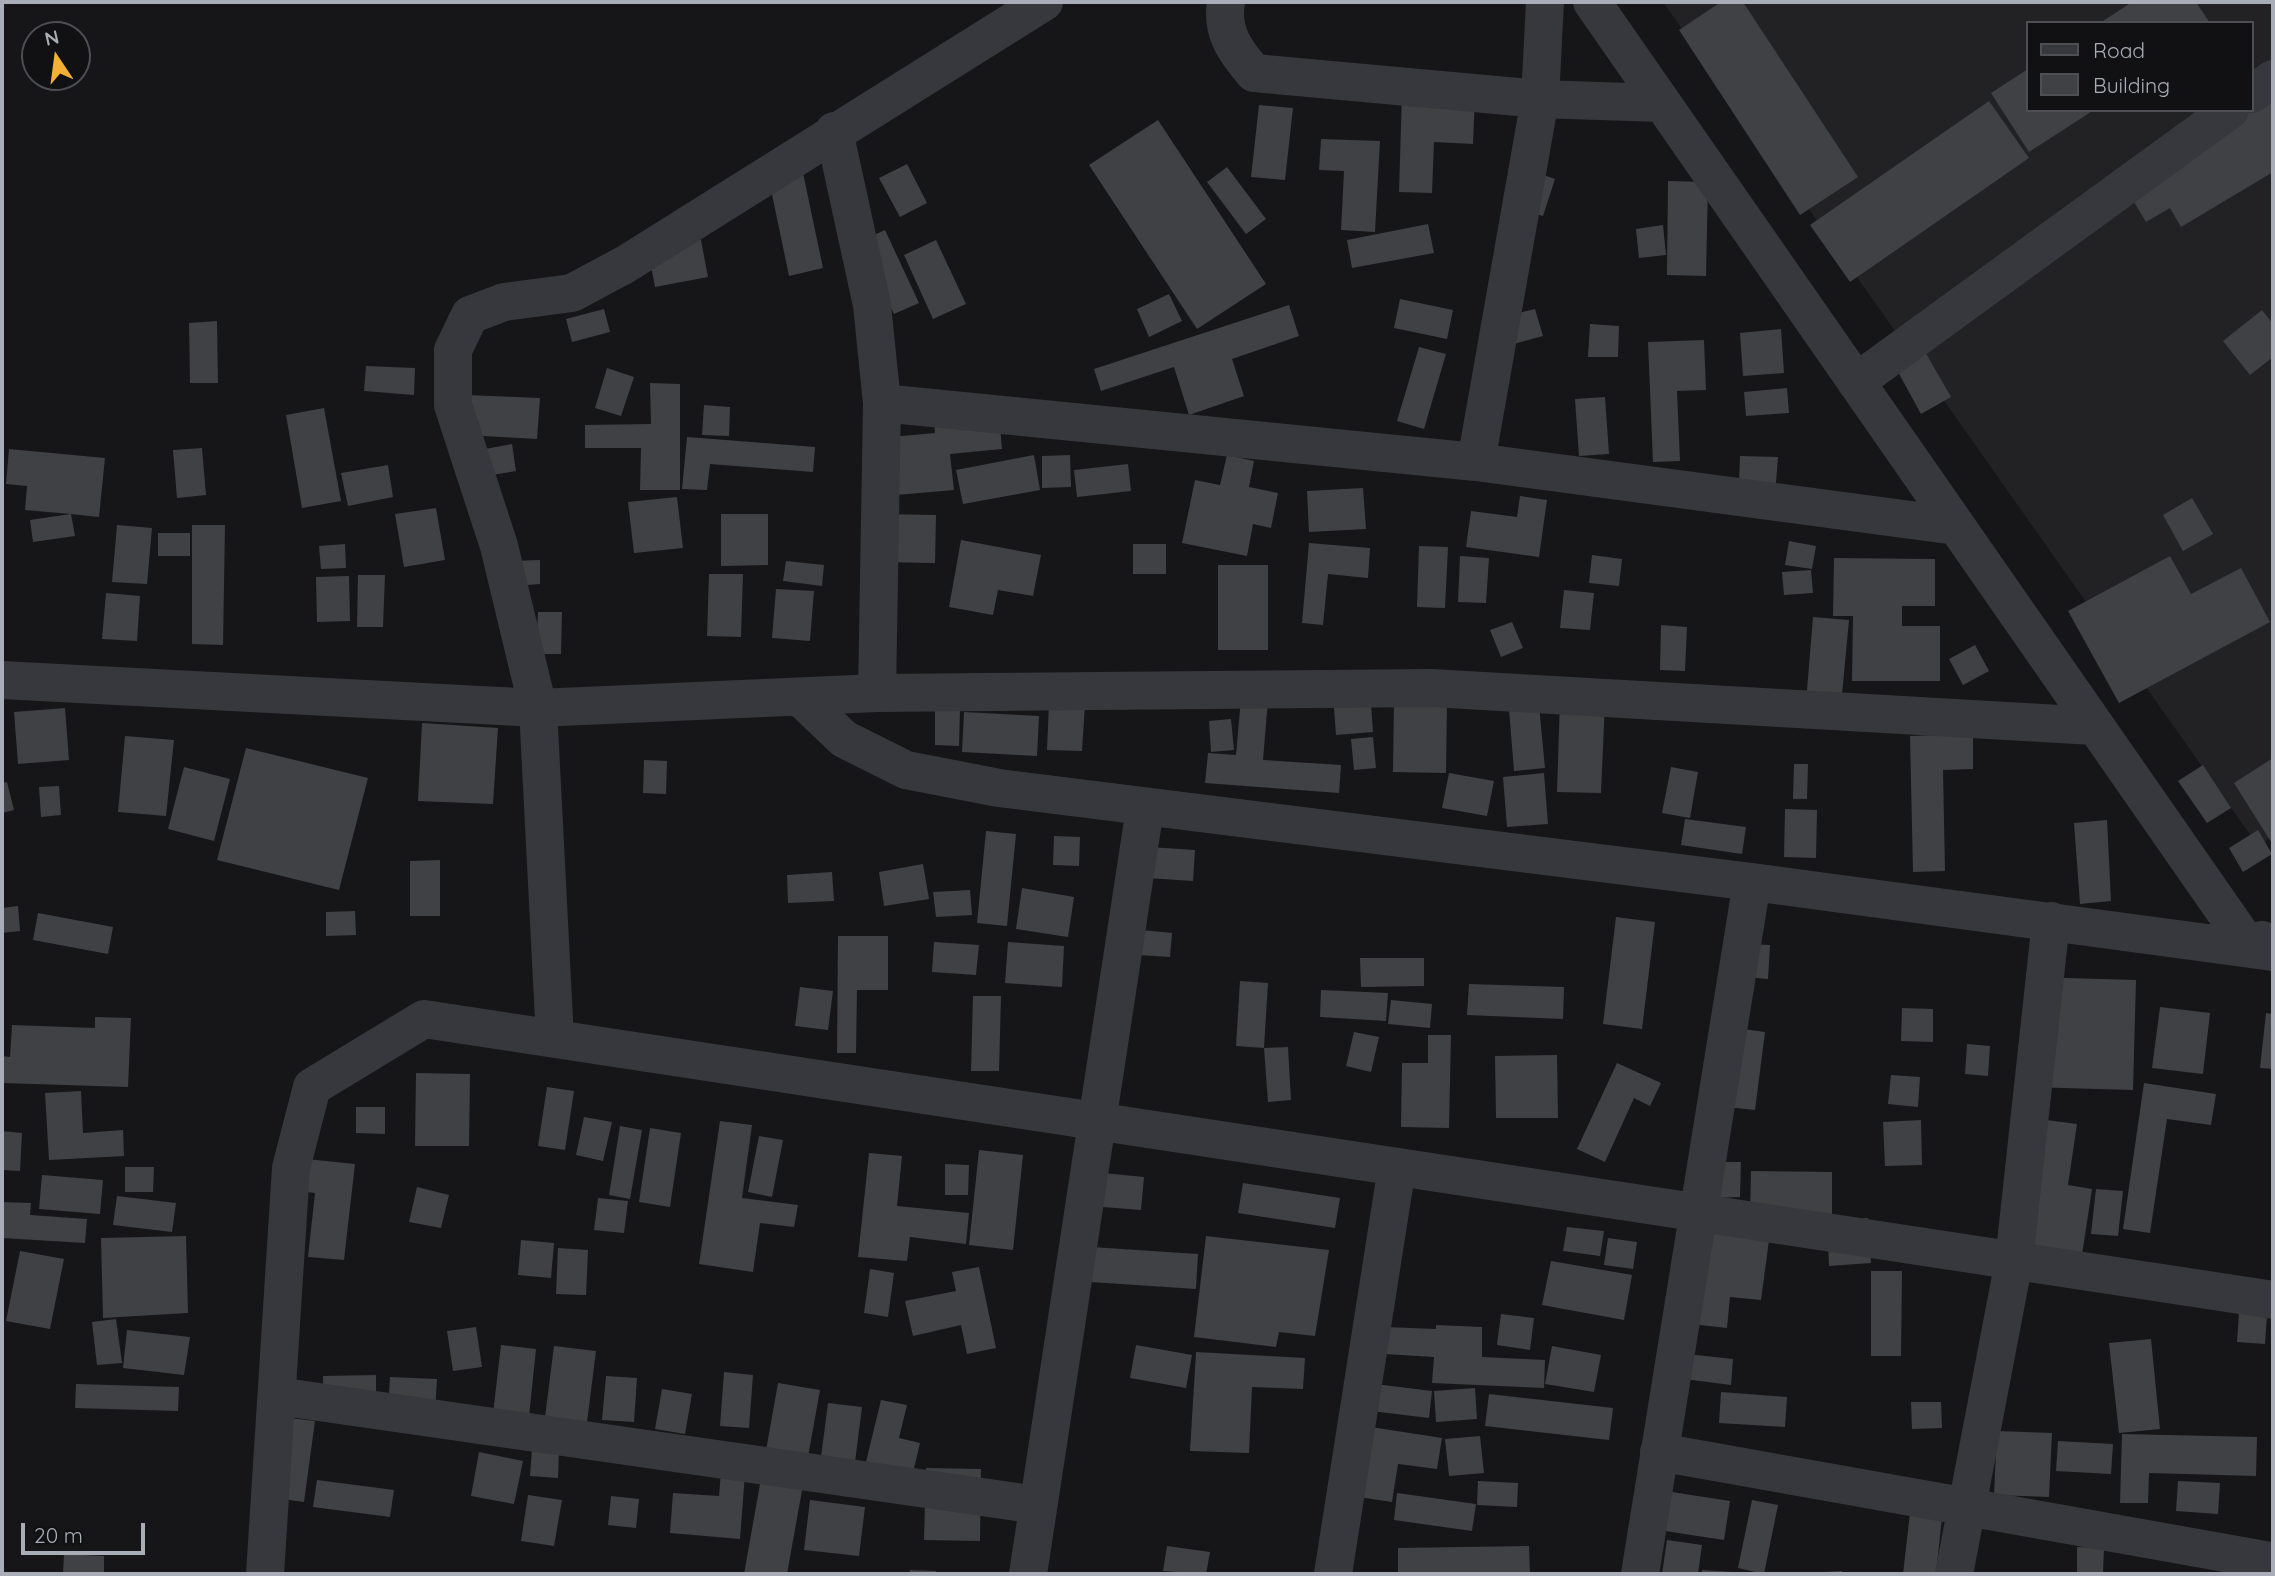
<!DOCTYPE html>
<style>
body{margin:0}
#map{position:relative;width:2275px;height:1576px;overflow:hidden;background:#161618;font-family:Quicksand,sans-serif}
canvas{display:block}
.frame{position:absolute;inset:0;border:4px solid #a8adb8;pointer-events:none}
.legend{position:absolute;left:2026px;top:21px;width:228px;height:91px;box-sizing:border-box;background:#111113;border:2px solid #4d4f55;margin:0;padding:9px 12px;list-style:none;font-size:21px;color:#a8adb8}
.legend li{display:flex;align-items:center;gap:14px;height:35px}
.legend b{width:35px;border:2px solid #4d4f55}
.north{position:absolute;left:21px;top:21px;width:70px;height:70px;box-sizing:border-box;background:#111113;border:2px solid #4d4f55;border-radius:50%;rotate:347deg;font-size:19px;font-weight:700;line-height:28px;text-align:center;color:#a8adb8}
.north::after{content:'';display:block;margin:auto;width:24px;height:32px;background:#f2b134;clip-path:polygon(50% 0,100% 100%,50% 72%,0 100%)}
.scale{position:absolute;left:21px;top:1523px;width:124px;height:32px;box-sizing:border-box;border:4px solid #a8adb8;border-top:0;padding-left:9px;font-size:21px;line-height:24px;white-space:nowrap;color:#a8adb8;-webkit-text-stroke:5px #111113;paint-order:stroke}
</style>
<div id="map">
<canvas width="2275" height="1576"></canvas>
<div class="frame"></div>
<ul class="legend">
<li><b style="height:9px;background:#37383d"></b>Road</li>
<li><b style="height:19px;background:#404145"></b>Building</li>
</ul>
<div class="north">N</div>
<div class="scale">20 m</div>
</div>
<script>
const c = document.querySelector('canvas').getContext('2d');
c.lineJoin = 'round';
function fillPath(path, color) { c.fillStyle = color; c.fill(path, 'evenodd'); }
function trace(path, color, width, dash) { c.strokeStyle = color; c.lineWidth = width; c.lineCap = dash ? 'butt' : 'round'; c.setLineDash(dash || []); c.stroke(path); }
const built = new Path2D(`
 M1663,2H2273V836L2258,846ZM2028,23H2252V110H2028Z`);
const building = new Path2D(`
 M1721,2H1743L1858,177L1800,215L1679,30Z
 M2132,2H2196L2210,23H2100Z
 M2028,69V110H2094L2029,152L1991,93Z
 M1402,93L1475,95L1473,144L1434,142L1432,193L1399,192Z
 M2273,97V172L2181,227L2170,208L2146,222L2125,187Z
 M1989,101L2029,158L1850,282L1810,225Z
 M1259,105L1293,108L1285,180L1251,177Z
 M1158,120L1266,284L1197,329L1089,165Z
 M1321,139L1380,141L1375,232L1341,230L1344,171L1319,170Z
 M907,164L927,203L900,217L879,178Z
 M1227,167L1266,219L1246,234L1207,182Z
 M1526,169L1555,179L1543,216L1514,207Z
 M803,173L823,268L789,276L769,180Z
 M1668,181L1708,182L1706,276L1667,275Z
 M1428,224L1434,253L1352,268L1347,240Z
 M1663,225L1666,255L1639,258L1636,229Z
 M885,230L919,303L894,314L859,242Z
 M700,235L708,277L655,287L647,244Z
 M936,240L966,304L933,319L904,255Z
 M1169,294L1182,321L1149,337L1137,309Z
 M1400,299L1453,310L1447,339L1394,328Z
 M1289,305L1299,336L1232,359L1244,396L1189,415L1174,367L1101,391L1094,369Z
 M604,309L610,332L572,342L566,319Z
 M1535,309L1543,336L1506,346L1498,318Z
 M2262,310L2273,324V357L2250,375L2223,341Z
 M217,321L218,383H190L189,323Z
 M1590,324L1619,326L1618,357H1588Z
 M1781,329L1784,373L1743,376L1740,333Z
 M1704,340L1706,390L1677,391L1680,461L1653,462L1648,342Z
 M1920,343L1951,397L1921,414L1891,359Z
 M1419,347L1446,354L1424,429L1397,421Z
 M366,366L415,368L414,395L364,391Z
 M607,368L634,377L621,416L595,408Z
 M650,383L680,384V490H640L641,448H585V425L651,424Z
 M1787,388L1789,413L1746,416L1744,392Z
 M467,395L540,398L537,439L465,435Z
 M1605,397L1609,454L1579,456L1575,399Z
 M704,405L730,407L729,436L702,435Z
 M324,408L341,501L302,508L286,415Z
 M999,415L1002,449L950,454L954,490L885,496L880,438L935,433L934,421Z
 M687,437L815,447L813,472L710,464L707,490L682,489Z
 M512,444L516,471L469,479L464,453Z
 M202,448L206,495L177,498L173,450Z
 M9,449L105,458L99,517L71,514L75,536L33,542L30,520L71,514L25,510L27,486L6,484Z
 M1034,455L1040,490L963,504L956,470Z
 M1070,455L1071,487L1042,488V456Z
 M1227,455L1254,461L1249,487L1278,493L1271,528L1253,524L1247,556L1182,543L1195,480L1220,485Z
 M1740,456L1778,457L1776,483L1739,482Z
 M1128,464L1131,491L1077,497L1074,470Z
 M388,465L393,497L348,506L341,473Z
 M1363,488L1366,529L1309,532L1307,491Z
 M1520,496L1547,500L1539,557L1466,547L1471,511L1517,517Z
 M677,497L683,548L634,553L628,502Z
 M2192,498L2213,534L2183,551L2163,515Z
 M436,508L445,560L404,567L395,514Z
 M721,514H768V565L721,566Z
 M879,514L936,515L935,563L878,562Z
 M117,525L152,528L147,584L112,582Z
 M192,525H225L223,645L192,644Z
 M158,533H190V556H158Z
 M961,540L1041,555L1033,596L998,590L993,615L949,607Z
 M1789,541L1816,546L1812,569L1785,565Z
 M1309,543L1370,548L1368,578L1328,574L1323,625L1302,623Z
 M345,544L346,568L321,569L319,546Z
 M1133,544H1166V574H1133Z
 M1419,546L1448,547L1445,608L1417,607Z
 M1592,555L1622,559L1619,586L1589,583Z
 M1460,556L1489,558L1486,603L1458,602Z
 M2170,556L2191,594L2241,568L2270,622L2119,703L2068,611Z
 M1834,558L1935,559V606H1902V626H1940V681H1852L1853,616H1833Z
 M540,560V584L515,586L513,561Z
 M786,561L824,565L822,586L783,581Z
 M1218,565H1268V650H1218Z
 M1811,570L1813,593L1784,595L1782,572Z
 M709,574H743L741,637L707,636Z
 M358,575H385L383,627H357Z
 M349,576L350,621L317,622L316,577Z
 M776,589L814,591L810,641L772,638Z
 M1564,590L1594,593L1590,630L1560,628Z
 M106,593L140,596L137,641L102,639Z
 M538,612H562L561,654H536Z
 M1813,617L1849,620L1841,705L1806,702Z
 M1512,622L1523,648L1501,657L1490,630Z
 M1661,625L1687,627L1685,671L1660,670Z
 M1975,645L1989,671L1963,685L1949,659Z
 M1370,691L1373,732L1336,735L1333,694Z
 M1538,695L1545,768L1514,771L1508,697Z
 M1241,698L1268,700L1263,760L1341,765L1339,793L1205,783L1208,753L1236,755Z
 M1394,698L1447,700L1446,773L1393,772Z
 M1560,700L1605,701L1601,793L1557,792Z
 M1049,702L1085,704L1082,751L1047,750Z
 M65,708L69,760L18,764L14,712Z
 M935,709L960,710L959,746L935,745Z
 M964,712L1039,716L1037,756L962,752Z
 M1231,719L1234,750L1211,752L1209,721Z
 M422,723L498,728L493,804L418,801Z
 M1973,734V769L1943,770L1945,871L1913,872L1910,736Z
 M125,736L174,740L166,816L118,812Z
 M1373,737L1376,768L1354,770L1351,739Z
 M246,748L368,778L339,890L217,860Z
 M2273,758V845L2234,783Z
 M644,760L667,761L666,794L643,793Z
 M1794,764H1808L1807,799H1793Z
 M2203,765L2231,808L2207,823L2178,781Z
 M184,767L230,779L214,841L168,829Z
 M1671,767L1698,772L1690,818L1662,813Z
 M1449,773L1494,781L1487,816L1442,808Z
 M1544,773L1548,824L1507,827L1503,777Z
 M7,782L14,810L2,813V783Z
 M59,786L61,815L41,817L39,787Z
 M1785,809L1817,810L1816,858L1784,857Z
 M1685,819L1746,827L1742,854L1681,845Z
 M2107,820L2111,901L2080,904L2074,823Z
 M2258,830L2272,854L2243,872L2229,848Z
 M986,831L1016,834L1007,926L977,923Z
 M1054,836L1080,837L1079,866L1053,865Z
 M1149,847L1195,850L1193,881L1147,878Z
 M440,860V916H410V861Z
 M923,864L929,899L884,906L879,872Z
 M832,872L834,901L788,903L787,875Z
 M1022,888L1074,897L1068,937L1016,929Z
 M970,890L972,915L936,917L933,892Z
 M18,906L20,931L2,933V908Z
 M355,911L356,935L326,936V912Z
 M38,913L113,927L108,954L33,940Z
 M1616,917L1655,922L1642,1029L1603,1024Z
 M1141,930L1172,933L1170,957L1138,955Z
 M838,936H888V990H857L856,1053H837Z
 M934,942L979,945L976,975L932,972Z
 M1008,942L1064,946L1062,987L1005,983Z
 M1747,944L1770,945L1768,979L1745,977Z
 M1360,958H1424V986L1361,987Z
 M2032,977L2136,980L2133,1090L2028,1087Z
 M1240,981L1268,983L1264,1048L1236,1046Z
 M1469,984L1564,987L1563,1019L1467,1015Z
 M800,987L833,991L828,1030L795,1026Z
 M1321,990L1388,993L1386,1021L1320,1017Z
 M973,996H1001L999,1071H971Z
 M1391,1000L1432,1004L1430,1028L1388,1024Z
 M2160,1007L2210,1013L2203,1074L2152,1068Z
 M1902,1008L1933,1009V1042L1901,1041Z
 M2266,1013L2273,1014V1069L2260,1068Z
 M95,1017L131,1018L128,1087L2,1083V1056L10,1057L12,1025L95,1028Z
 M1735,1028L1765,1032L1755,1110L1727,1107Z
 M1354,1032L1379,1037L1371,1072L1346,1066Z
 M1428,1035H1451L1449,1128L1401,1127L1402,1063H1428Z
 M1967,1044L1990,1046L1988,1076L1965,1074Z
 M1288,1047L1291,1100L1268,1102L1264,1048Z
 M1557,1055L1558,1118H1496L1495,1056Z
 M1617,1063L1661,1083L1650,1106L1634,1098L1605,1162L1577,1149Z
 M416,1073L470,1074L469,1146H415Z
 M1891,1075L1920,1077L1918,1107L1888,1104Z
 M2144,1083L2216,1094L2211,1125L2167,1119L2150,1233L2123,1229Z
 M547,1087L574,1091L565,1150L538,1146Z
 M81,1091L83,1133L123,1130L124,1156L49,1160L45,1093Z
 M356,1107H385V1134L356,1133Z
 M584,1117L612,1122L603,1161L576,1155Z
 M2031,1118L2077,1124L2068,1185L2092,1189L2080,1268L2011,1258Z
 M1921,1120L1922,1165L1885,1166L1883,1122Z
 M720,1121L752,1125L742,1198L798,1205L794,1227L760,1223L753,1272L699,1264Z
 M620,1126L642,1130L630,1199L609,1195Z
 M650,1128L681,1133L670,1207L639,1202Z
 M2,1131L22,1133L20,1171L2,1170Z
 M759,1136L783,1140L772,1197L748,1192Z
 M979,1150L1023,1155L1013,1250L969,1245Z
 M869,1153L902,1156L897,1206L969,1213L966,1244L910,1237L907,1261L858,1257Z
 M287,1157L355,1164L344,1260L308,1257L315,1193L284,1189Z
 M1715,1162H1741L1740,1197L1715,1198Z
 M945,1164L969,1165L968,1195H945Z
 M125,1167H154L153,1192H125Z
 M1751,1171L1832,1172V1217H1750Z
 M1093,1172L1144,1177L1141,1210L1090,1206Z
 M42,1175L103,1180L100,1214L39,1209Z
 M1243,1183L1340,1198L1335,1228L1238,1213Z
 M417,1187L449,1195L441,1228L409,1222Z
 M2096,1189L2123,1191L2118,1236L2091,1234Z
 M117,1196L176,1203L172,1232L113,1225Z
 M598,1198L628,1201L624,1233L594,1230Z
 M2,1202L31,1203L30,1215L87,1219L85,1243L2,1238Z
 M1868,1218L1871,1263L1829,1266L1827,1221Z
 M1567,1227L1604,1231L1600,1256L1563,1251Z
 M1701,1232L1769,1240L1761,1300L1730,1297L1727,1328L1691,1324Z
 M186,1236L188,1313L103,1318L101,1238Z
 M1206,1236L1329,1250L1315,1336L1279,1332L1276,1347L1194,1337Z
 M1608,1238L1637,1242L1633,1269L1604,1265Z
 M521,1240L554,1243L551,1278L518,1275Z
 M1092,1247L1198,1254L1196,1289L1090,1282Z
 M558,1248L588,1250L586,1295L556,1294Z
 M20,1251L64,1259L50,1329L6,1321Z
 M1551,1261L1632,1275L1624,1320L1542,1305Z
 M979,1267L996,1348L967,1354L961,1325L913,1336L905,1301L956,1291L952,1272Z
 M870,1269L894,1273L888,1317L864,1313Z
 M1871,1271H1902L1901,1356H1871Z
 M2240,1298L2268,1300L2265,1344L2237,1342Z
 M1501,1314L1534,1318L1530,1350L1497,1345Z
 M116,1319L122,1363L97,1365L92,1322Z
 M1436,1325L1482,1327V1357L1545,1360L1544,1388L1432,1383L1434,1357L1384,1354L1385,1327L1436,1329Z
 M476,1327L482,1367L453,1371L447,1331Z
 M127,1330L190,1337L184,1375L123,1368Z
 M2151,1339L2160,1429L2119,1433L2109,1343Z
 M501,1345L536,1349L528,1426L492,1422Z
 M1136,1345L1192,1355L1186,1388L1130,1378Z
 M554,1346L596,1351L584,1446L542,1441Z
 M1552,1346L1601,1355L1594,1392L1545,1384Z
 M1196,1352L1305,1358L1303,1389L1252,1387L1249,1453L1190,1451Z
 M1687,1354L1733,1359L1731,1385L1684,1379Z
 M724,1372L753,1375L749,1428L720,1426Z
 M376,1375V1420L324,1421L323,1376Z
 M606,1376L637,1378L634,1422L602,1420Z
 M390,1377L437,1379L435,1411L388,1409Z
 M778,1383L820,1390L787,1574H744Z
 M1367,1383L1432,1391L1429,1418L1363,1410Z
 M76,1384L179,1387L178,1411L75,1408Z
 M1475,1388L1477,1419L1436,1422L1434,1391Z
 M662,1389L692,1394L685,1434L655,1429Z
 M1721,1392L1787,1397L1785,1427L1719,1423Z
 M1489,1394L1613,1408L1609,1440L1485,1426Z
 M881,1400L907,1405L899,1438L920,1443L912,1477L865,1466Z
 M1911,1402H1941L1942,1428L1912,1429Z
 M828,1403L862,1407L855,1462L821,1457Z
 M265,1415L315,1421L304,1502L275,1498Z
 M1358,1425L1442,1438L1437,1469L1398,1464L1392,1502L1346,1495Z
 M1997,1431L2052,1433L2049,1497L1994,1495Z
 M2122,1434L2257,1437L2256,1476L2149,1473L2148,1503H2120Z
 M1480,1436L1484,1473L1449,1476L1445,1439Z
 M2058,1441L2113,1444L2111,1474L2056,1471Z
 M532,1449L559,1450L558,1478L530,1476Z
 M479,1452L523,1461L514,1504L471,1496Z
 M926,1468L981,1469L980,1541L924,1540Z
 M721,1472L745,1474L740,1539L670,1533L673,1493L719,1496Z
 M317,1480L394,1490L390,1517L313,1507Z
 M1478,1481L1518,1483L1517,1507L1477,1505Z
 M2178,1481L2220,1483L2218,1514L2176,1511Z
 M1672,1492L1730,1501L1724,1540L1665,1531Z
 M1397,1493L1476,1504L1472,1531L1394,1520Z
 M528,1495L562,1500L554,1546L521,1541Z
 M611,1496L639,1499L636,1528L608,1525Z
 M810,1500L865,1507L859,1556L804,1550Z
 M1752,1500L1778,1505L1764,1574L1738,1568Z
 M1910,1513L1942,1517L1936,1574H1903Z
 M1667,1540L1702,1545L1698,1574H1662Z
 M1167,1546L1210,1552L1206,1574L1163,1571Z
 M1529,1546L1530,1574H1398V1548Z
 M2077,1547L2104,1548L2103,1574H2077Z
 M64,1554L104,1556V1574H63Z
 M910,1570L936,1571V1574H909Z
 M1702,1570L1732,1572V1574H1702Z
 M1842,1571V1574H1822V1572Z`);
const minor = new Path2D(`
 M1226,2C1221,32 1235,51 1254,73L1540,99L1660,103
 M1592,2L2250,948L2262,940
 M2252,94L2273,79
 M834,131L872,305L882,403L877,693
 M1856,382L2230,110
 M882,403L1476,462L1956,526
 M1476,462L1540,99L1545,2
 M2,680L538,708L877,693L1431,688L2094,726
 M800,697L844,739L906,770L999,788L1752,882L2273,952
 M555,1039L538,708L499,546L453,405V350L470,315L504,302L572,293L626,264L1044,2
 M277,1396L1038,1505
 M1659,1452L2270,1561
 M265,1574L291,1168L312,1087L424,1019L2273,1300
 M1028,1574L1145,808
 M1333,1574L1397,1167
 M1640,1574L1752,882
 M1954,1574L2014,1261L2051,921`);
fillPath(built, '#222225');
fillPath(building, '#404145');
trace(minor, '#37383d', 38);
</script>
